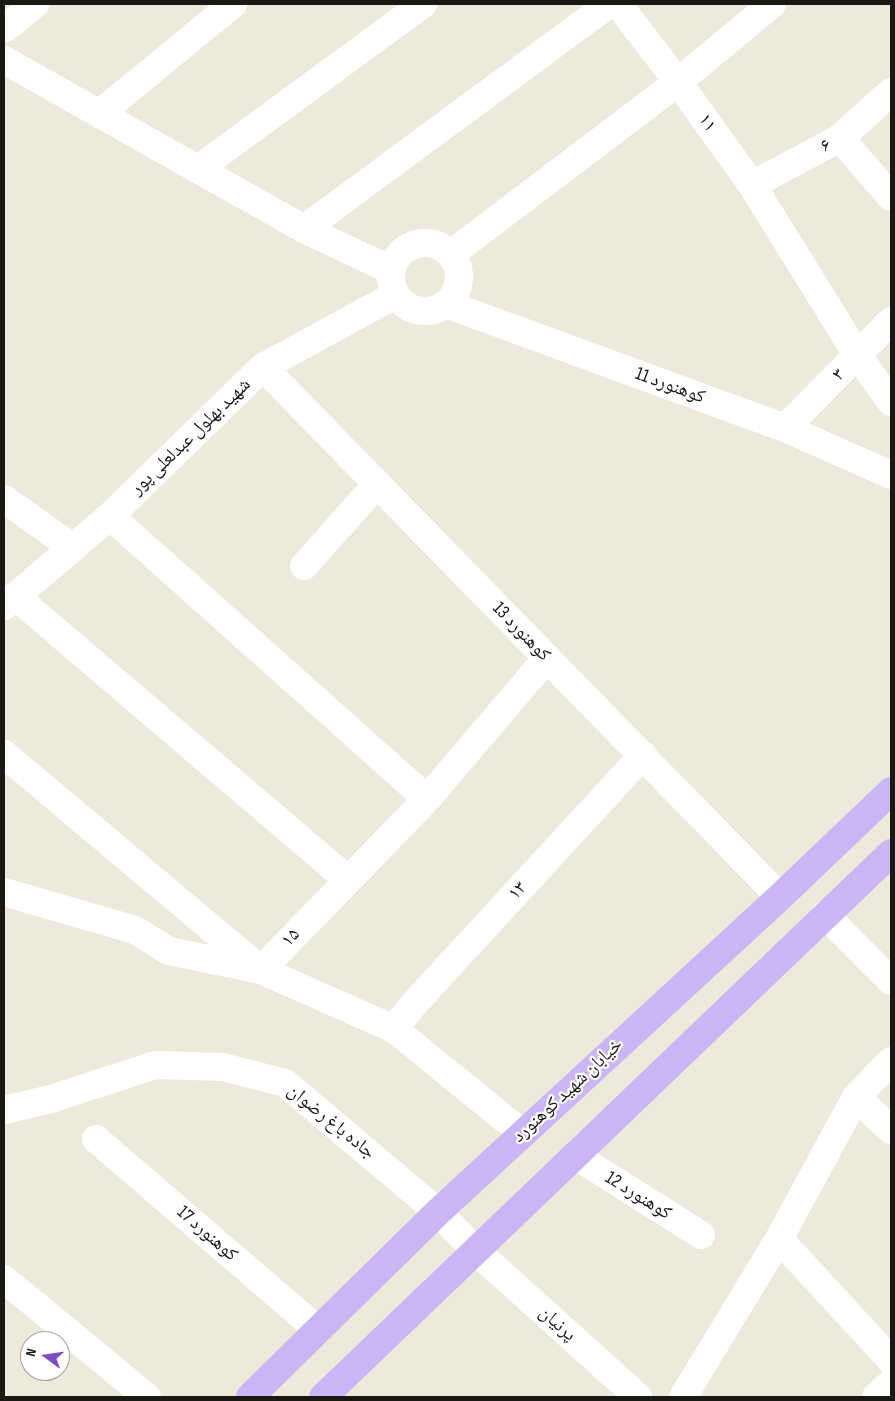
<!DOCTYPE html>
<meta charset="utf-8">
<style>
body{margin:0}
#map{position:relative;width:895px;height:1401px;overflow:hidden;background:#ede9db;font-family:"Sofia Sans Condensed",sans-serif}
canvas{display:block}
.frame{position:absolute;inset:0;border:5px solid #191813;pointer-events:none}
.north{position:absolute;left:20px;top:1331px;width:50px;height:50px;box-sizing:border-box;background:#fff;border:1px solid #a3a3a1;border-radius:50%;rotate:284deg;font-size:14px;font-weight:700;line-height:20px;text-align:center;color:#191813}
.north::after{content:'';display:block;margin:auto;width:18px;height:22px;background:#7c4dc5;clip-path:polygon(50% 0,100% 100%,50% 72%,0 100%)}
</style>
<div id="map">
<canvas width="895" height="1401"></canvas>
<div class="frame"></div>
<div class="north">N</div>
</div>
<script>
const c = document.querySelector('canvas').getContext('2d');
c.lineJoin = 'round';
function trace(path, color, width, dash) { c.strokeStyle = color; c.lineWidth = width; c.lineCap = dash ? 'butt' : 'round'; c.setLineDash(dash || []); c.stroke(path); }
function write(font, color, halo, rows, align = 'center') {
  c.font = font + ' "Sofia Sans Condensed","Noto Naskh Arabic",sans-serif'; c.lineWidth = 4.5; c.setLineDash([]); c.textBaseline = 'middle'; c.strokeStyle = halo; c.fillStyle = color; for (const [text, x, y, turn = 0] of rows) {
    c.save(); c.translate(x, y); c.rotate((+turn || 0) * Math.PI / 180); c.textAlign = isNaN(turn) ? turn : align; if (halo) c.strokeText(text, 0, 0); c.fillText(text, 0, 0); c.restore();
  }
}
const minor = new Path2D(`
 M618,4L678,82L772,4
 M4,29L35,4
 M4,60L304,229L391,270
 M99,114L233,4
 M840,138L891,197
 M198,169L423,4
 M752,185L840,138L891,92
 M304,229L609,4
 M391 277a34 34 0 1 1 68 0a34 34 0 1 1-68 0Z
 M451,254L678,82L752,185L858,356L891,402
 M446,304L785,428L891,475
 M263,367L780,897
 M785,428L891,321
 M4,499L73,548
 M110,516L427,799
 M304,566L377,484
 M15,596L348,880
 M4,606L110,516L263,367L395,295
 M4,754L261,970L427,799L547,658
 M4,892L135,930L169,951L261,970L394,1029L522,1133
 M825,915L891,981
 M394,1029L413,1005L643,755
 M891,1061L856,1097L779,1239L891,1360
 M856,1097L891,1130
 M4,1110L51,1099L155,1065L223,1067L285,1083L438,1212L476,1251L638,1397
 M96,1139L318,1330
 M576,1156L701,1235
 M4,1279L147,1397
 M683,1397L779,1239
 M876,1397L891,1383`);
const major = new Path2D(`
 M250,1397L438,1212L780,897L891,791
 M323,1397L891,853`);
const streetNames = [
 ["۱۱",707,123,55],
 ["۶",826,146,-28],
 ["۳",839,375,-44],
 ["کوهنورد 11",670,386,20],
 ["شهید بهلول عبدلعلی پور",191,437,-44],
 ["کوهنورد 13",521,632,46],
 ["۱۳",518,891,-47],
 ["۱۵",291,938,-46],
 ["خیابان شهید کوهنورد",568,1091,-43],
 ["جاده باغ رضوان",331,1122,39],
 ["کوهنورد 12",638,1196,32],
 ["کوهنورد 17",207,1234,41],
 ["پرنیان",557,1324,42]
];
trace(minor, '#fff', 28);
trace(major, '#cbb5f5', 28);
write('19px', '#191813', '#fff', streetNames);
</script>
